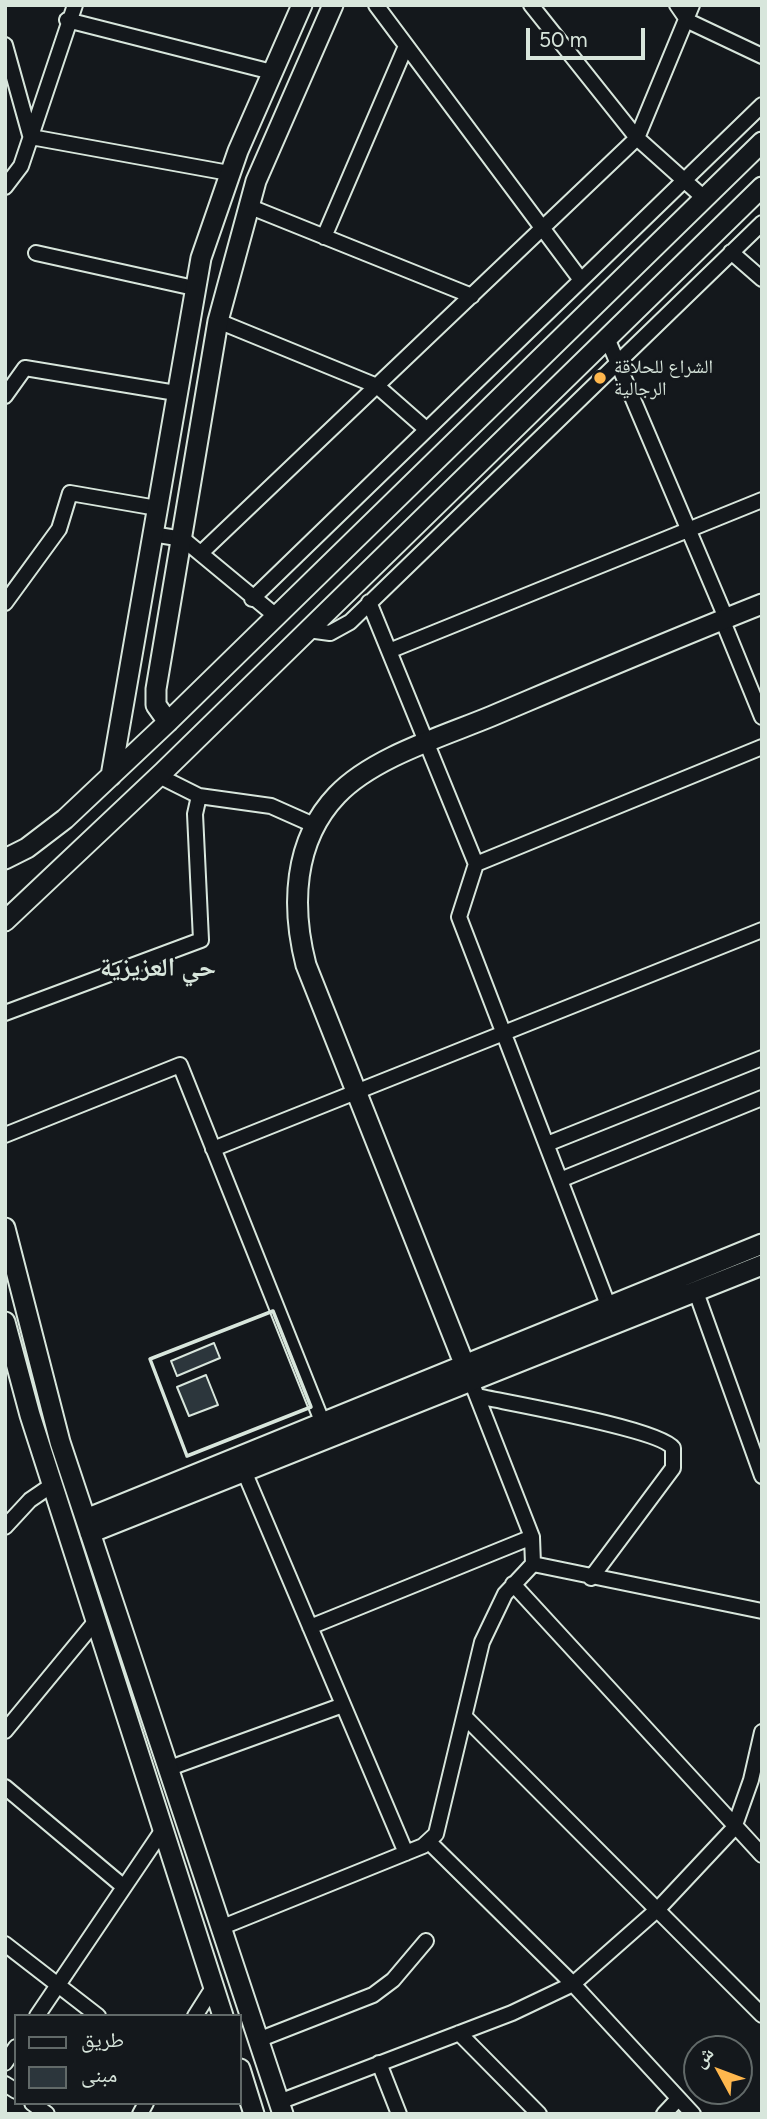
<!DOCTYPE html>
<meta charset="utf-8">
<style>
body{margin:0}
#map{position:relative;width:767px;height:2119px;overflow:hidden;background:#14181c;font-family:Figtree,"Noto Naskh Arabic",sans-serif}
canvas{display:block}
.frame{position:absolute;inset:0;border:7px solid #d8e6dc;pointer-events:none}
.legend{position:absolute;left:14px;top:2014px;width:228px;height:91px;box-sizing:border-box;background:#14181c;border:2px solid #626a69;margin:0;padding:9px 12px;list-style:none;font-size:21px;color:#d8e6dc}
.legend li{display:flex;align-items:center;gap:14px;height:35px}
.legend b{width:35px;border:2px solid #626a69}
.north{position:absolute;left:683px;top:2035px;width:70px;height:70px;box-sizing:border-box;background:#14181c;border:2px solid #626a69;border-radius:50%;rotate:311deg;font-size:19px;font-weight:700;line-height:28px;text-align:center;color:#d8e6dc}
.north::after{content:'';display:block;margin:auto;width:24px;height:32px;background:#ffb74d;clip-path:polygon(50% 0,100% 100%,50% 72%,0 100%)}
.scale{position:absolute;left:526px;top:28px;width:119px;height:32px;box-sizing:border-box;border:4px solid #d8e6dc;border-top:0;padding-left:9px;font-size:21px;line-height:24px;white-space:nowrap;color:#d8e6dc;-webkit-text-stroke:5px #14181c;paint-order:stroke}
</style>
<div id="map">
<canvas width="767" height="2119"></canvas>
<div class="frame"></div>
<ul class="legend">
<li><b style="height:9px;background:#14181c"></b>طريق</li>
<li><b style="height:19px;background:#2c363c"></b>مبنى</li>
</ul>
<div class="north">ش</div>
<div class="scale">50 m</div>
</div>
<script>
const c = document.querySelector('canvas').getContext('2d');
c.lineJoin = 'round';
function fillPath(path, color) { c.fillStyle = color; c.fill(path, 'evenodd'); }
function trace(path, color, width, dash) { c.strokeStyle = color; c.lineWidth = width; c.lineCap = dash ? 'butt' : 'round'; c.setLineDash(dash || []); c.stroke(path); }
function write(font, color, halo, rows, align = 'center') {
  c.font = font + ' Figtree,"Noto Naskh Arabic",sans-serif'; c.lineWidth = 5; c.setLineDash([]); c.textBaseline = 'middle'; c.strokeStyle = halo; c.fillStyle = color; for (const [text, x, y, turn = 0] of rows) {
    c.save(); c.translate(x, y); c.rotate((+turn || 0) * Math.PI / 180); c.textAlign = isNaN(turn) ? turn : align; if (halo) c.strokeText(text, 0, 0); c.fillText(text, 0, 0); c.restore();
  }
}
const building = new Path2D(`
 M214,1343L220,1358L177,1376L171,1361Z
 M206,1375L218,1405L189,1416L177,1387Z`);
const street = new Path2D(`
 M376,5L581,280
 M531,5L637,138L704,198
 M677,5L688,21L762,56
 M67,20L272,72
 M5,45L30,135
 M31,137L229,173
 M5,187L21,166L75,5
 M248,206L472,296
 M324,237L406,46
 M731,252L762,279
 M36,253L194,288
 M218,321L377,386L426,429
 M607,338L726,618
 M5,396L25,368L176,393
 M152,534L183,539L276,616
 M201,553L637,138L692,5
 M252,599L762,105
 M369,602L476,864L459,917L608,1305
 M5,603L59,529L70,493L157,508
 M722,619L762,717
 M308,630L330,633L350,622L762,223
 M389,651L762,500
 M159,776L199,796L271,806L316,826
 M476,864L762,747
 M5,1013L201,940L195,814L199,796
 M5,1135L180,1065L322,1421
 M547,1144L762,1058
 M213,1149L762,930
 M560,1180L762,1098
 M696,1292L762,1476
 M477,1396C509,1403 660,1429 673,1448V1468L591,1578
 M244,1471L406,1853
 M5,1527L30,1500L52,1485
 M533,1564L762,1611
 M513,1584L762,1855
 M310,1627L532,1537
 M465,1717L762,2015
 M5,1731L95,1622
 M167,1769L343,1705
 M5,1787L124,1887
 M429,1842L573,1984L693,2114
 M220,1928L423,1846L436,1834L482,1642L505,1594L533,1564L532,1537L471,1381
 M5,1944L98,2016
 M37,2016L164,1828
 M195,2016L214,1986
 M459,2033L539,2114
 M258,2040L373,1995L393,1980L426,1941
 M5,2063L16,2047
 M379,2063L399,2114
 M5,2084L16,2091
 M279,2102L512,2013L573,1984L658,1909L734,1828L751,1780L762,1732
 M32,2103L47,2114
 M140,2114L146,2103
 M664,2114L678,2099`);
const secondary = new Path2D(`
 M168,722L156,705V689L218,321L256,181L333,5
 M111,776L201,258L238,151L302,5
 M5,859L27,848L65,819L168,722L762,142
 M5,921L163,772L762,187
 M5,1228L60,1442L283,2114
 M5,1322L30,1415L223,2016
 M471,1381L306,965C291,907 293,841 337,795C373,757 444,736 492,716C582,678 671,640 762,604
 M86,1519L762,1244
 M90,1533L762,1265
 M240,2069L254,2114`);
const wall = new Path2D(`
 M273,1311L311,1407L187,1456L150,1359Z`);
const markers = [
 [600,378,7,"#ffb74d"]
];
const poiNames = [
 ["الشراع للحلاقة",614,367],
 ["الرجالية",614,389]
];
const districtNames = [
 ["حي العزيزية",158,968]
];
fillPath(building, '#2c363c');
trace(building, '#d8e6dc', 2);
trace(street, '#d8e6dc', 18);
trace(secondary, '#d8e6dc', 23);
trace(street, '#14181c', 14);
trace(secondary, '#14181c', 19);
trace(wall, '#d8e6dc', 3.5);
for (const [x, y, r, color] of markers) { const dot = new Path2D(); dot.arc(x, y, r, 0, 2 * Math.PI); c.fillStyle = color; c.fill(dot); trace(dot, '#14181c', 2.5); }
write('19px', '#d8e6dc', '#14181c', poiNames, 'left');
write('bold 26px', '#d8e6dc', '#14181c', districtNames);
</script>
